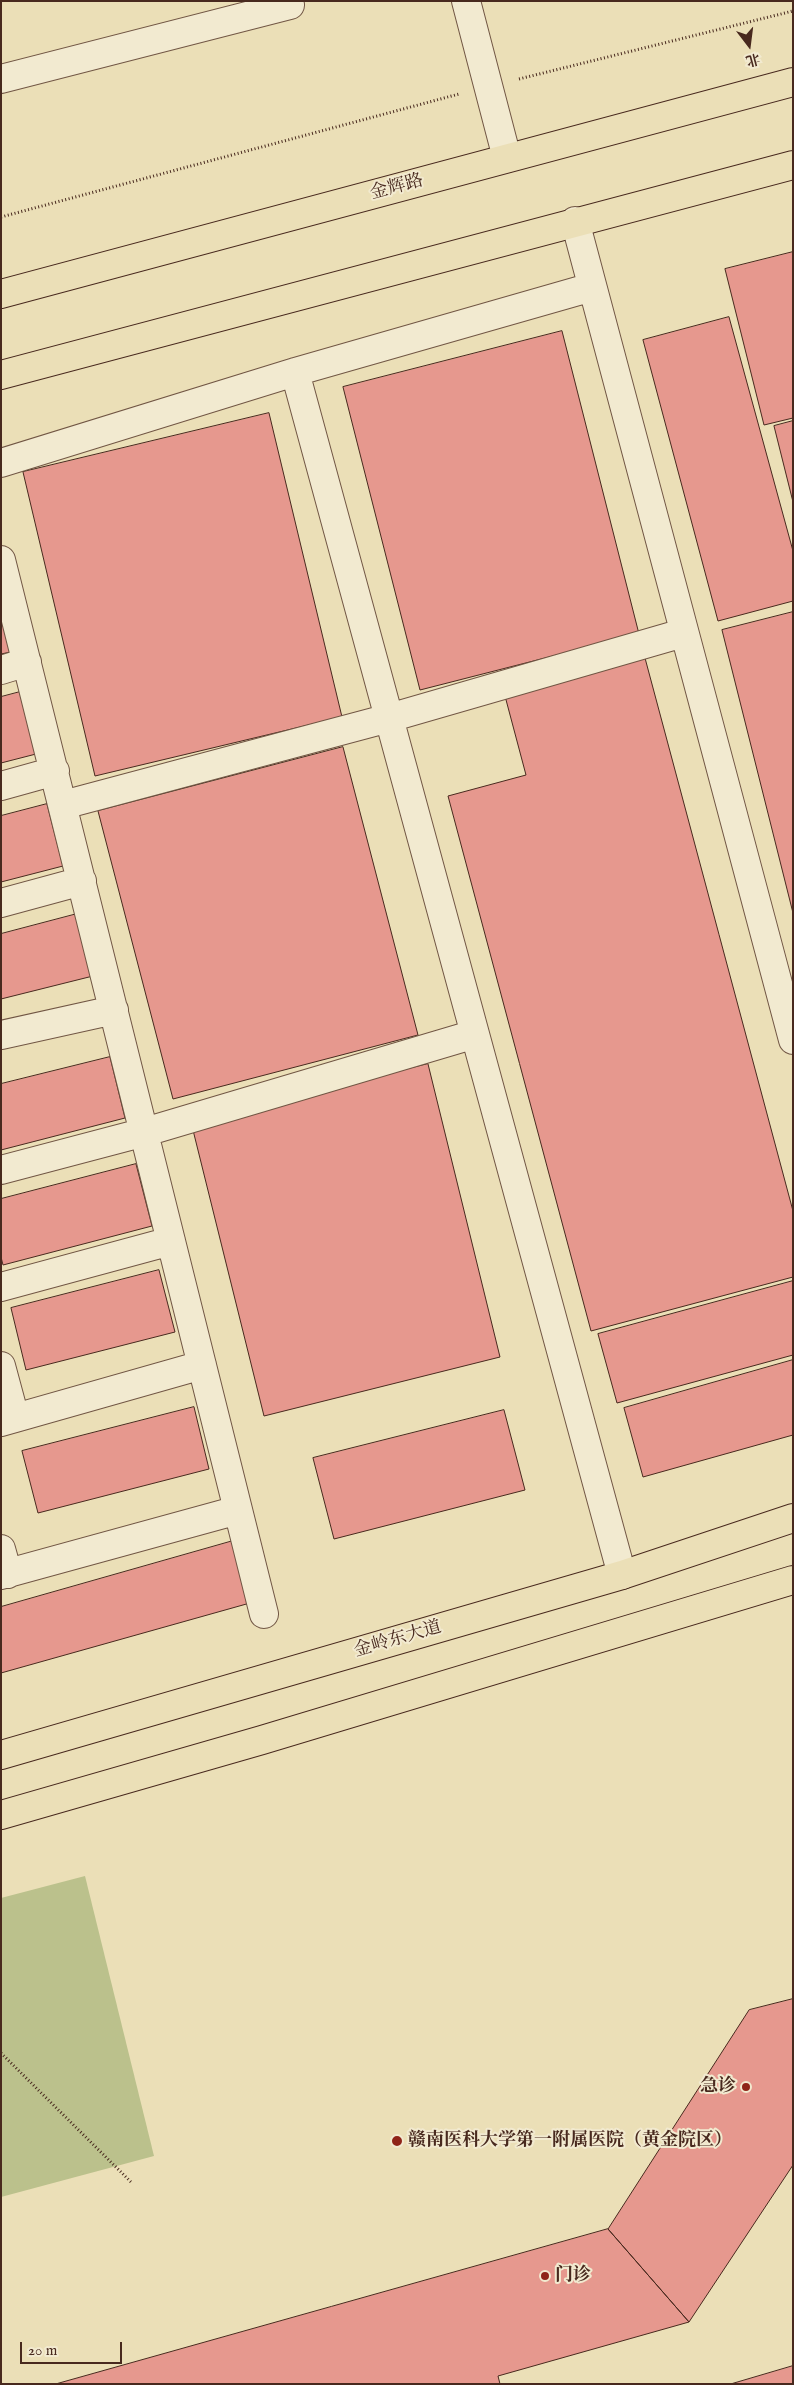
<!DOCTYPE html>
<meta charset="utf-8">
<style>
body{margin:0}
#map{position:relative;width:794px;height:2385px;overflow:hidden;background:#ebdfb7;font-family:"IM FELL English","Noto Serif SC",serif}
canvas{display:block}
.frame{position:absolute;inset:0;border:2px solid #48291e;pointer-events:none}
.north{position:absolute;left:724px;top:20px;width:50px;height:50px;-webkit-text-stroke:4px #f2ead0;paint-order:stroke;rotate:165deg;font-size:14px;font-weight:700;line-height:20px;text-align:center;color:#48291e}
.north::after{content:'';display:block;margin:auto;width:18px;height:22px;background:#48291e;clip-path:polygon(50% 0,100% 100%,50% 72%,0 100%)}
.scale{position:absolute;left:20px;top:2342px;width:102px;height:22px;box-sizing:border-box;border:2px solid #48291e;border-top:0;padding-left:6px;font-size:15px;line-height:18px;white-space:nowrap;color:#48291e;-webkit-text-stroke:4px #f2ead0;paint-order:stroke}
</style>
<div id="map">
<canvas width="794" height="2385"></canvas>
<div class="frame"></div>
<div class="north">北</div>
<div class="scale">20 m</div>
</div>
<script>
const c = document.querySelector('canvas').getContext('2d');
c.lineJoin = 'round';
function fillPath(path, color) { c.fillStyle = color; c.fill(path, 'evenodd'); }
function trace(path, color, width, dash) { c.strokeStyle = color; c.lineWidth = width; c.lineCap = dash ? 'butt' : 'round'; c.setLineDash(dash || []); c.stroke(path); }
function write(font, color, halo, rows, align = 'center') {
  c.font = font + ' "IM FELL English","Noto Serif SC",serif'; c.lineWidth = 4; c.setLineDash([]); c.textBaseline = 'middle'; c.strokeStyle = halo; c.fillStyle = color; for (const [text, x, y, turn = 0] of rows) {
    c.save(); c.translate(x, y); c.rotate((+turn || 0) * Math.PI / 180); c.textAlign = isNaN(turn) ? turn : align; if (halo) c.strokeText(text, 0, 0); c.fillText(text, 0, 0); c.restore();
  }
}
const green = new Path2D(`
 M85,1876L154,2156L1,2197V1898Z`);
const building = new Path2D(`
 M793,252V418L764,425L725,269Z
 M729,317L793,551V601L718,621L643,340Z
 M562,331L639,634L420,690L343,387Z
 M269,413L342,717L95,776L23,472Z
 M793,421V502L774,426Z
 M793,612V913L722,630Z
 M1,613L11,652L1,654Z
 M645,658L793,1211V1277L591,1331L448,796L526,775L505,696Z
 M20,692L36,754L1,763V697Z
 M343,747L418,1035L173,1099L98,811Z
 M47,804L63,866L1,882V816Z
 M77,914L93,976L1,999V934Z
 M110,1057L125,1118L1,1150V1084Z
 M428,1064L500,1357L264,1416L191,1122Z
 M136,1164L152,1226L3,1265L1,1257V1199Z
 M159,1270L175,1332L26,1370L11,1308Z
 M793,1281V1355L617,1403L598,1334Z
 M793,1360V1435L643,1477L624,1408Z
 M194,1407L209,1469L38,1513L22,1451Z
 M504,1410L525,1490L334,1539L313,1458Z
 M233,1541L250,1603L1,1673V1607Z
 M793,1999V2165L689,2322L608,2229L749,2010Z
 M608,2229L689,2322L498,2376L500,2384H56Z
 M793,2366V2384H731Z`);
const path = new Path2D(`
 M519,79L793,11
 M1,217L459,94
 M1,2053L132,2183`);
const minor = new Path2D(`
 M466,1L507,158
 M1,79L290,5L289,1
 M575,221L793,1040
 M295,372L622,1575
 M1,463L295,372L592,287
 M1,560L264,1614
 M1,670L27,662
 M1,786L55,771
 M63,805L389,718L683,633
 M1,903L82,881
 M1,1035L114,1010
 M1,1170L145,1132L475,1034
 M1,1287L171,1241
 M1,1366L15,1418
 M1,1422L202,1365
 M1,1549L8,1574
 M1,1575L238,1510`);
const major = new Path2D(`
 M1,294L793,82
 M1,375L793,165
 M1,1755L622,1575L793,1518
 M1,1815L262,1740L793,1580`);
const markers = [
 [746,2087,5,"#8f2418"],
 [397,2141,6,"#8f2418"],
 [545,2276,5,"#8f2418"]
];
const streetNames = [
 ["金辉路",397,188,-15],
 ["金岭东大道",398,1640,-16]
];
const poiNames = [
 ["急诊",736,2087,"right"],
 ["赣南医科大学第一附属医院（黄金院区）",408,2141],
 ["门诊",555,2276]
];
fillPath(green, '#bbc18c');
fillPath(building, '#e6988e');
trace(building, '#48291e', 1);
trace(minor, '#715644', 30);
trace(major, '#48291e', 30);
trace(path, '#48291e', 3, [1, 2.5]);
trace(minor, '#f2ead0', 28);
trace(major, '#ebdfb7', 28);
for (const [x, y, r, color] of markers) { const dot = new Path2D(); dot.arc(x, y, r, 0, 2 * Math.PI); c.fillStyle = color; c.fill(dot); trace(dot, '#f2ead0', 2); }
write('18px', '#48291e', '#f2ead0', streetNames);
write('bold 18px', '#48291e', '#f2ead0', poiNames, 'left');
</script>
